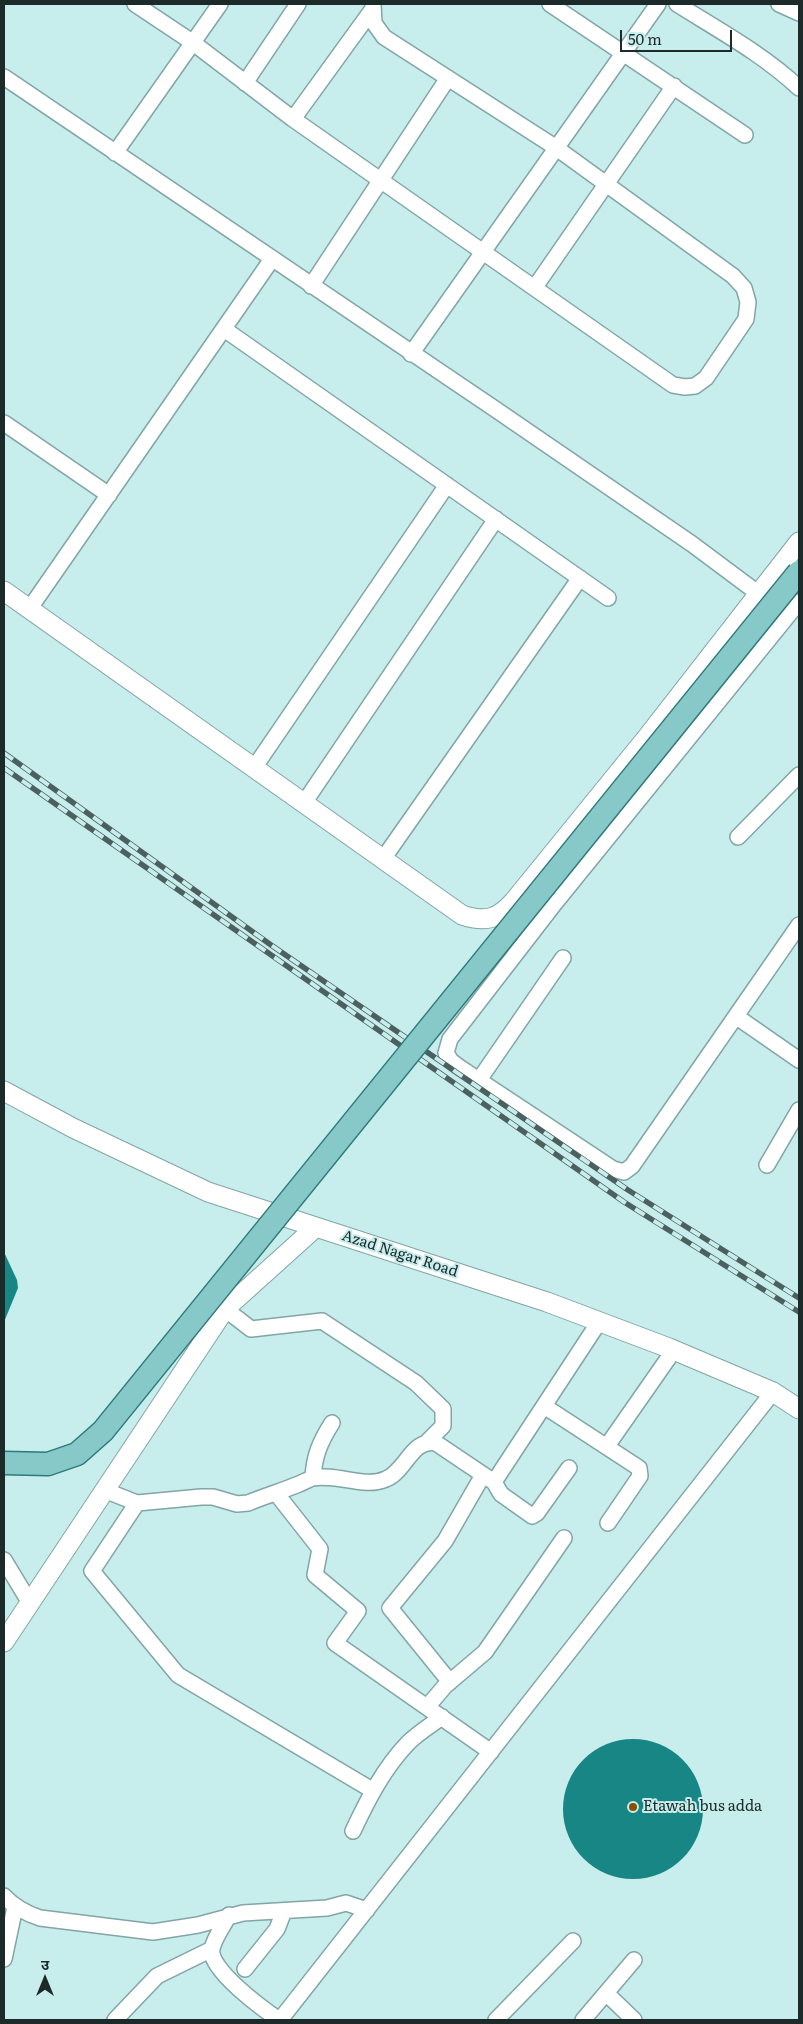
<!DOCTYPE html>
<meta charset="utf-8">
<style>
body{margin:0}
#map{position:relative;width:803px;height:2024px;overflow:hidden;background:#c7edec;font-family:Literata,"Noto Sans Devanagari",serif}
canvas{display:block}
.frame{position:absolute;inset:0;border:5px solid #1c2a2a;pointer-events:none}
.north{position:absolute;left:20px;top:1954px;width:50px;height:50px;-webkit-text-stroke:4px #c7edec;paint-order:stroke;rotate:0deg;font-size:14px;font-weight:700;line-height:20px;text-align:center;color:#1c2a2a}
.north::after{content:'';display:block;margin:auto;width:18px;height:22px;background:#1c2a2a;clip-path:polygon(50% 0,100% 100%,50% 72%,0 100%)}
.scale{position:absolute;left:620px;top:30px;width:112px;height:22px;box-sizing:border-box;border:2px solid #1c2a2a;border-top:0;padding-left:6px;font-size:15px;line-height:18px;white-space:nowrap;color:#1c2a2a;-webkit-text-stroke:4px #c7edec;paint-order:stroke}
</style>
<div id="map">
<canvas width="803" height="2024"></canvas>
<div class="frame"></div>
<div class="north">उ</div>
<div class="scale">50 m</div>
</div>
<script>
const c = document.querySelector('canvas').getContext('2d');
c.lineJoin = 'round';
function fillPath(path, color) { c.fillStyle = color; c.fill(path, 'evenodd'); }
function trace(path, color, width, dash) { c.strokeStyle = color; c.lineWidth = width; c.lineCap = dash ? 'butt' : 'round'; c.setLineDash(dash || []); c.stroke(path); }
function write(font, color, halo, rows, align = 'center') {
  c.font = font + ' Literata,serif'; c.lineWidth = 4; c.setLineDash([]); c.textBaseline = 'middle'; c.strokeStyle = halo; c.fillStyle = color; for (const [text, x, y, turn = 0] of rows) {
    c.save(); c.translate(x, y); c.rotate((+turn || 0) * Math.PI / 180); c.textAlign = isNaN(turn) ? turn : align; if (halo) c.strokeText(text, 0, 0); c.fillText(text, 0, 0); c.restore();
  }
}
const building = new Path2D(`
 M4,1252L17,1280L18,1288L4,1322Z
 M563 1809a70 70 0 1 1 140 0a70 70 0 1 1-140 0Z`);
const minor = new Path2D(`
 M135,4L192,42L293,119L673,385L685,387L695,386L706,378L746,319L748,302L744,288L733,276L555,147L384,37L374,23L373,4
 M550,4L745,135
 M677,4C718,30 763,54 799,88
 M779,4L799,13
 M4,77L495,409L692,544L759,594
 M245,83L298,4
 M293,119L372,10
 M115,153L220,4
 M311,286L448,78
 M535,287L674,86
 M224,329L608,598
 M411,354L658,4
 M4,423L109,495
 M799,602L555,903L450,1039L446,1053L451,1061L459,1067L613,1169L624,1172L632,1166L799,925
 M30,608L272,259
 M254,768L447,485
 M304,803L496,519
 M738,837L799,775
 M383,859L580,578
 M737,1017L799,1060
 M479,1080L563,958
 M767,1165L799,1110
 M225,1309L251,1329L322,1321L416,1383L443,1409V1426L428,1441
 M544,1406L639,1468L640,1476L608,1523
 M607,1446L674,1350
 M313,1478C314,1456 320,1442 332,1423
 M494,1482L599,1322
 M104,1490L137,1503L201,1497H213L237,1504L248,1503C265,1496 282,1491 299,1484C304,1482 309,1479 313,1478C337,1473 364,1489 386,1479C406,1471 412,1438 436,1443L494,1482L501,1494L532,1516L537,1513L569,1468
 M276,1493L320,1549L315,1575L358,1611L335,1643L491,1752
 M137,1503L92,1571L178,1675L372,1790
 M4,1560L30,1603
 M450,1682L390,1608L445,1541L483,1475
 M427,1707L445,1686L485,1652L564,1538
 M353,1831C368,1799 384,1768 408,1743C418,1733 431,1725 442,1717
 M4,1896C14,1907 25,1913 40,1918L153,1932L198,1925L243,1913L327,1908L346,1903L367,1910
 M229,1915C224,1925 214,1938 212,1949C208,1969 263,2009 279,2020
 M4,1959L15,1907
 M245,1969L277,1929L284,1911
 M606,1993L634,2020
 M115,2020L157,1976L212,1949
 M280,2020L773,1392
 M496,2020L573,1941
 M583,2020L634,1960`);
const tertiary = new Path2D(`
 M4,591L462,915C486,923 498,919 514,901L648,736L799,542
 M4,1091L73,1128L208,1192L547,1302L669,1348L773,1392L799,1409
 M4,1642L225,1309L316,1227`);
const rail = new Path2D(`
 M4,753L271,945L628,1190L799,1298
 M4,768L624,1202L799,1312`);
const primaryBridge = new Path2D(`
 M4,1463L48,1464L77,1454L103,1431L799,572`);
const markers = [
 [633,1807,5,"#875100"]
];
const streetNames = [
 ["Azad Nagar Road",400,1254,18]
];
const poiNames = [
 ["Etawah bus adda",643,1807]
];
fillPath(building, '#188685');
trace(minor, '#82a5a5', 18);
trace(tertiary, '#82a5a5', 21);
trace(minor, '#fff', 15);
trace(tertiary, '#fff', 19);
trace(rail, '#4c6060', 5.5);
trace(rail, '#c7edec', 4, [11]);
trace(primaryBridge, '#2e7a79', 25, []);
trace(primaryBridge, '#87c9c8', 22);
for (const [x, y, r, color] of markers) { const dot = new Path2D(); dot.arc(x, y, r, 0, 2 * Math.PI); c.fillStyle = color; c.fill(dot); trace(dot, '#c7edec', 2); }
write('15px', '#1c2a2a', '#c7edec', streetNames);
write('15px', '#1c2a2a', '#c7edec', poiNames, 'left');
</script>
